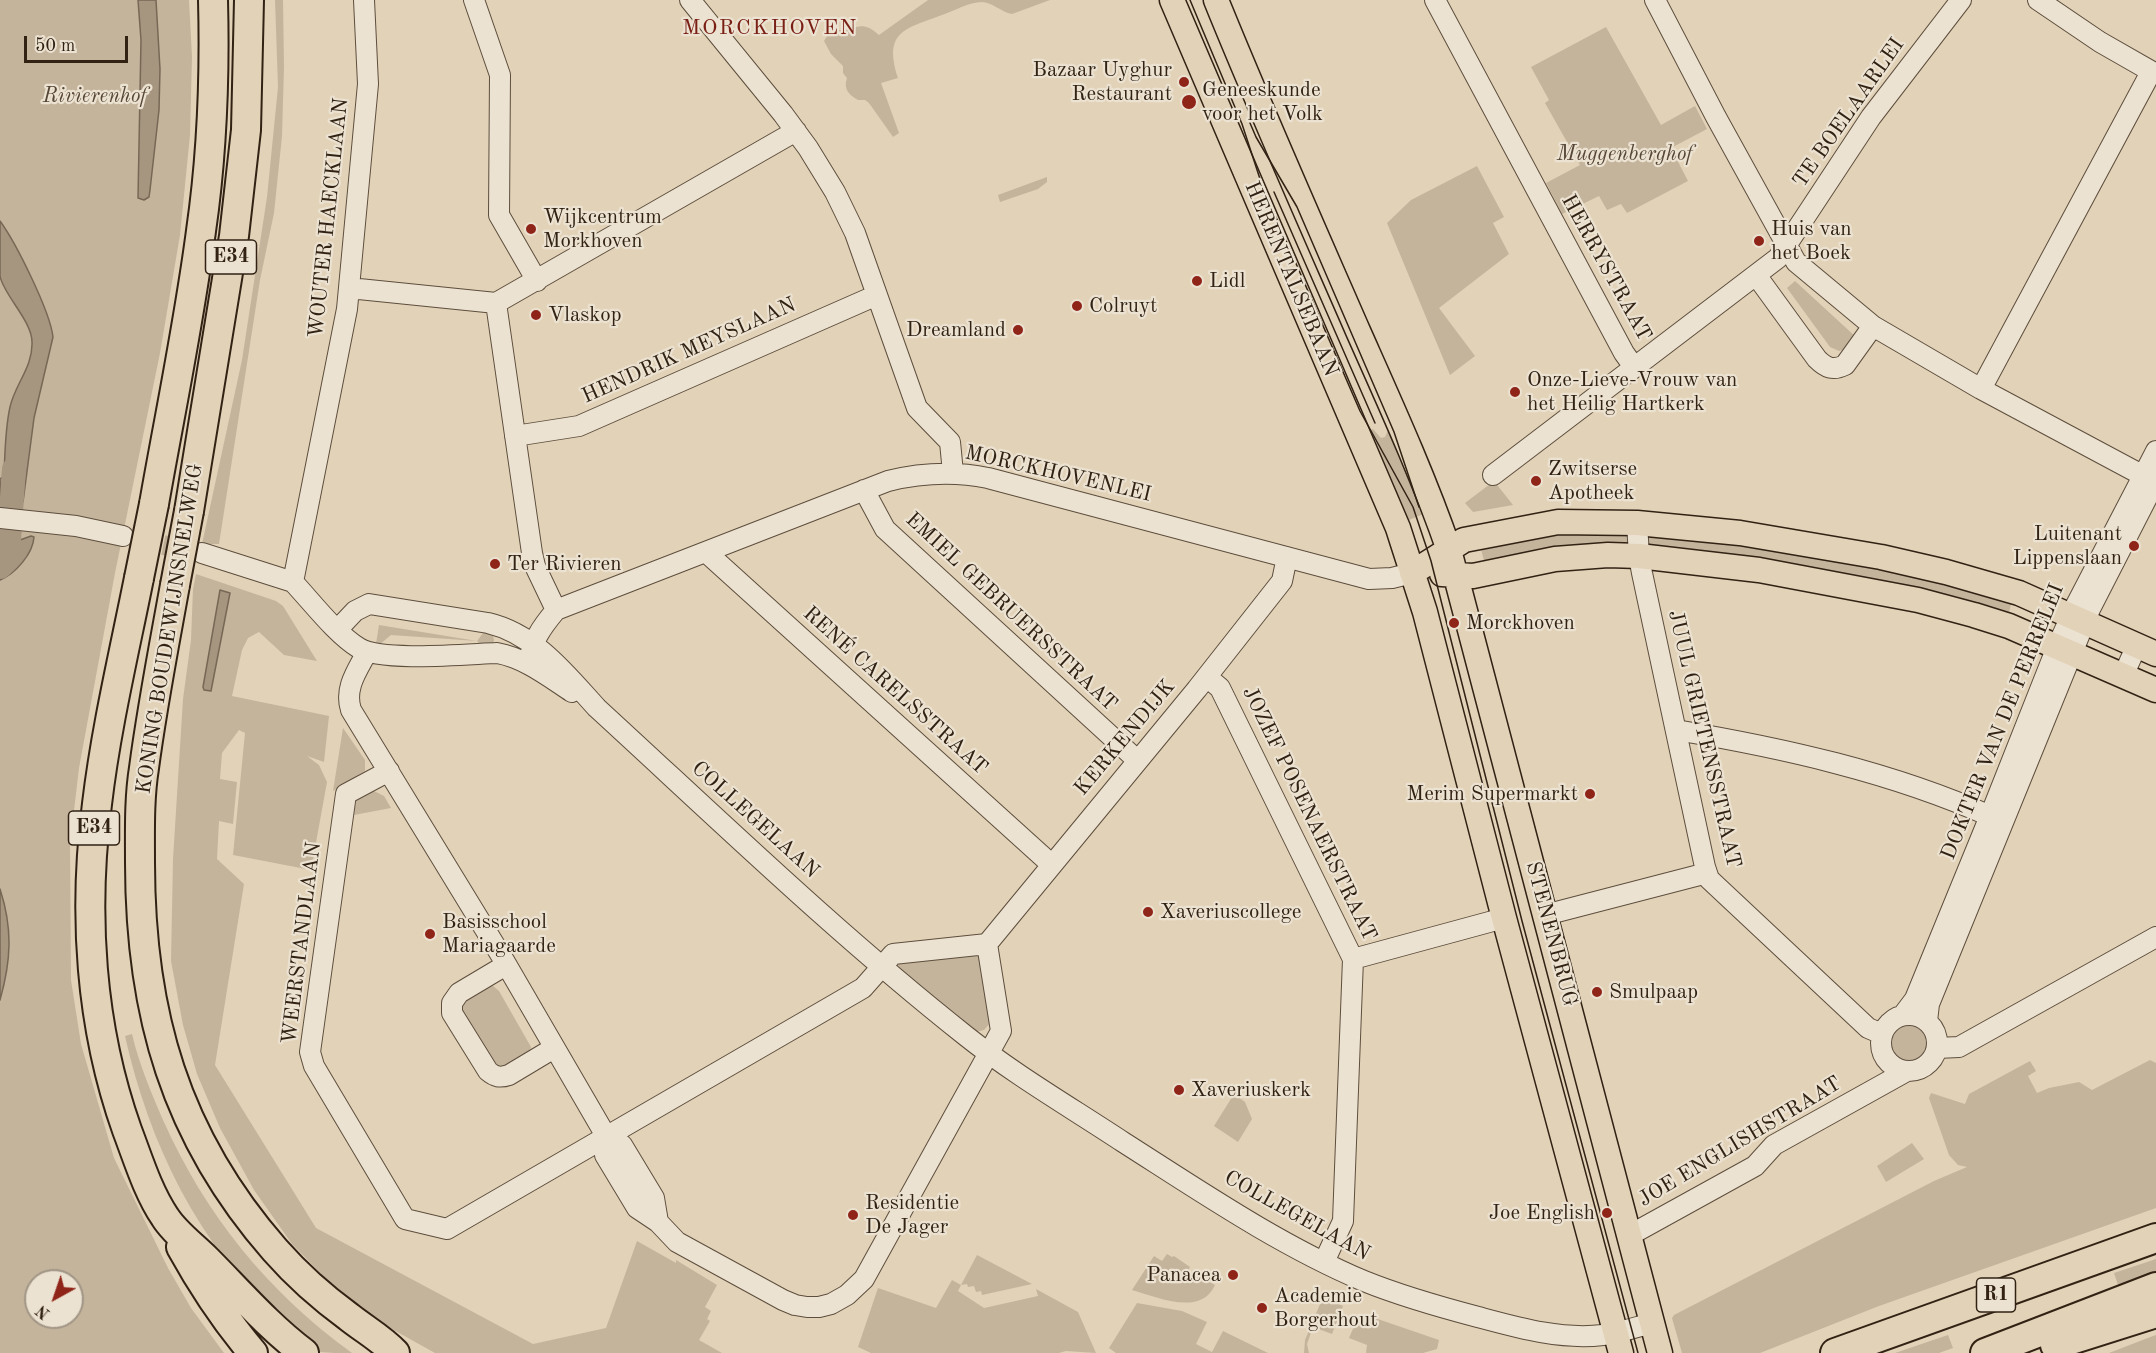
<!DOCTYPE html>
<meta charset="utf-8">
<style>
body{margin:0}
#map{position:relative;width:2156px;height:1353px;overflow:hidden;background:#e2d2b8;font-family:"Old Standard TT",serif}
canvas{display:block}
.north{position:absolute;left:24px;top:1269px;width:60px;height:60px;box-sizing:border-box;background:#ece2d1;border:2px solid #a19585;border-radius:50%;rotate:220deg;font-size:16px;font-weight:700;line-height:24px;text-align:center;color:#312214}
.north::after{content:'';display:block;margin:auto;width:21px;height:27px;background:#8f2418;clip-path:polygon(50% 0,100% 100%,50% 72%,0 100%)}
.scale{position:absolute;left:24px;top:36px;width:104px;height:27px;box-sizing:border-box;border:3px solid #312214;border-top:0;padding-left:8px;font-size:18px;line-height:21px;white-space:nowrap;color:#312214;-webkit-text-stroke:4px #ece2d1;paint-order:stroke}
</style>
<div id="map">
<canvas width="2156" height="1353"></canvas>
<div class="north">N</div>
<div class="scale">50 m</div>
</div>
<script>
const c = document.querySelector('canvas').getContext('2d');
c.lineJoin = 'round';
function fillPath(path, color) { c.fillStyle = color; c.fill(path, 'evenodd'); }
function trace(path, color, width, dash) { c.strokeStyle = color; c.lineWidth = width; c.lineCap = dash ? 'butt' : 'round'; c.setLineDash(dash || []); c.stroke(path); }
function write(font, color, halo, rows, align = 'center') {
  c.font = font + ' "Old Standard TT",serif'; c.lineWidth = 4.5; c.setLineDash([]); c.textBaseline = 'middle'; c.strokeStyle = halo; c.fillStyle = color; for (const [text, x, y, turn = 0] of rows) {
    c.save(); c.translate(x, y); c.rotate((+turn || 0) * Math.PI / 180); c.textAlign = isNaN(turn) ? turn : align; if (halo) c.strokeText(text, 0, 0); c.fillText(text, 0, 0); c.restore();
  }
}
const green = new Path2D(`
 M0,0H189L192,57L190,135L180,235L160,353L115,573L79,768L70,845L71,980L81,1044L114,1158L168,1268L191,1308L224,1353H0ZM36,1281H72V1317H36Z
 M275,0H283L284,67L282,136L274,213L260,280L219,544H202L242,360L267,197L278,87Z
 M928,0H1050L1012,14C1001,12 994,3 982,2C969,2 954,11 942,15C905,29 883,31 898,78L881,83L899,133L893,137L869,103L865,100H858C849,95 843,89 847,78L843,73V66L831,54L824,41L827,36L835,29C854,35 858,16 879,35Z
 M1606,27L1661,125L1695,106L1707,129L1671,148L1688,181L1627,213L1621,204L1607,210L1599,196L1562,214L1546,183L1580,165L1545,103L1549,100L1531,67Z
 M1477,166L1504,217L1493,223L1509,254L1439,308L1475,356L1450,375L1387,223L1411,200Z
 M1047,177V182L1038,189L1000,202L998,195Z
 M1795,281L1857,338L1847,349L1839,351L1830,347L1787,288Z
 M1389,428L1426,513L1409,520L1371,430L1373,429L1381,438L1385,437Z
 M1494,481L1513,505L1473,512L1465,503Z
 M1628,529L1630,547L1486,569L1481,549L1553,531Z
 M1647,532L1861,562L2003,598L2011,604L2009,613L2003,616L1646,550Z
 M196,574L276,601L283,606L317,661L284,655L259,632L248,638L242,650L232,696L329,716L324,762L307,756L319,765L327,782L311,870L233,855L245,733L239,730L222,753L220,779L237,782L233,824L219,821L217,859L244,884L215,1065L316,1228L533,1344L606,1328L637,1241L676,1263V1260L717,1285L705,1307L711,1311L707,1319L710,1321L699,1340L722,1353H435L383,1324L342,1295L292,1244L254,1190L220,1128L197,1074L183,1025L171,961L173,859L183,699L191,640L193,589Z
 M379,625L477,641L486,629L492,632L494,640L493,645H481L477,641L391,635L379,645L376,644Z
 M343,728L365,760V771L333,791Z
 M372,790L384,796L391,808L354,815L356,800Z
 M978,949L992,1021L984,1030L976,1032L892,964Z
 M492,985L499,991L531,1047L529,1055L499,1071L458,1005L459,1002Z
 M1891 1044a18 18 0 1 1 36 0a18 18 0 1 1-36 0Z
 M132,1034C139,1064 151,1092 163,1120C206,1216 267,1291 352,1353C343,1353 328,1353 320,1352C306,1346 293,1330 282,1320C198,1246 149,1143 125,1036Z
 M2150,1060L2156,1063V1208L1879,1306L1760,1353H1682L1672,1318L1674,1315L1934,1181L1967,1167L1958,1165L1949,1155L1929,1098L1931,1093L1965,1104L1969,1094L2030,1061L2036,1071L2028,1076L2037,1093L2049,1088L2079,1082L2092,1090Z
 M1234,1094L1245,1102L1252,1119L1238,1142L1214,1126Z
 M1912,1143L1924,1159L1886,1182L1877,1166Z
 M1167,1254L1172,1257L1174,1256L1190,1267L1188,1271L1215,1285C1201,1317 1157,1297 1132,1290L1154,1256L1162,1261Z
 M977,1255L1032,1284L982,1295L981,1291L976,1292L974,1286L968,1287L967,1284L961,1285L958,1291L984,1308L1038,1296L1036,1289L1078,1312L1096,1353L1066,1351L1059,1353H871L858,1347L878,1288L936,1308L952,1280L961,1285Z
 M2156,1259V1278L2120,1291L2114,1273Z
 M1323,1297L1343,1306L1332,1334L1313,1327L1307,1344L1309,1353H1304L1305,1340Z
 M1137,1303L1182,1311L1207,1322L1196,1344L1212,1352L1223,1331L1268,1353H1116L1109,1348Z
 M1363,1314L1439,1340L1437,1349L1423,1353H1366L1367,1345L1349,1338L1358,1317L1361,1318Z
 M1948,1335L1953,1348L1939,1353H1895Z
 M2156,1335V1353H2109L2153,1336Z`);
const water = new Path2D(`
 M138,0H156L160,69L159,110L150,190L149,197L144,200L138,198L141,40Z
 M0,221C16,243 50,311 53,337L34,418L23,502L1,500L0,479L4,476C5,454 5,429 10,407C15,384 33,367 32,342C32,321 3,294 0,276C0,259 0,239 0,221Z
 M31,536L34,537C33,554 15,574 0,580V538L20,540Z
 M220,590L230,593L211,691L204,690L203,687Z
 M0,889C13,929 11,961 0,1000Z`);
const river = new Path2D(`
 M0,567L5,562L8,554L14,469`);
const minorTunnel = new Path2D(`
 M134,539L193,551`);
const minor = new Path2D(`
 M474,0L500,75L499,215L537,281
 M690,0L783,114L808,148L835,192L855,233L917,408L950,442L953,473
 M1435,0L1624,353L1634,367
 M1655,0L1716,117L1796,262L1873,326L1981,389L2155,482
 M2038,0L2100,42L2156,74
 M1756,275L1817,359C1826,368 1833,371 1845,365L1873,326
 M349,288L496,303L796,131
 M496,303L532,553L535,566L556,610
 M1981,389L2151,72
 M515,436L579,426L877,295
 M1493,475L1778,258L1871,117L1961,0
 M864,490L885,529L1137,760
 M0,518L76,526L123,536
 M1637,523L1639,556L1642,573L1705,867L1709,879L1868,1028L1882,1034
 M202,553L293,582
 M707,553L1052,865
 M293,582L347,309L368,84L364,0
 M293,582C311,601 336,634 359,648C382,662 468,654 497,653C525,658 549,677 572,692
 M338,629L355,611L369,604L488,623C535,634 566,674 597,708C718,819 837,934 966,1036C1015,1075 1070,1107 1123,1142C1200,1191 1279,1245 1364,1281C1401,1296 1440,1307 1478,1317C1519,1328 1561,1340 1603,1335C1620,1333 1636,1327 1652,1323
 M367,652C357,671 344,688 351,710L502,957L606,1136L622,1145L654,1198L658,1222
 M528,664C533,640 540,629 556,610L888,481C921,473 953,471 988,478L1369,579L1392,578L1412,573
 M2123,676L2137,645
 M1207,677L1220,688L1353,959L1343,1221L1324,1262
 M1676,730C1783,748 1891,772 1990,816
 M389,771L346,794L310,1052L314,1066L405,1219L447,1229L863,988L893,954L987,944
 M1545,915L1707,873
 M987,944L1197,689L1282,581L1287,557
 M1353,959L1504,918
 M506,965L459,993L452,1003V1013L488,1071C495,1077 500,1078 509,1075L554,1048
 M1881 1043a28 28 0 1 1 56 0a28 28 0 1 1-56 0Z
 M1903,1015L1915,999L1990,816L2057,647L2077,603L2156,451
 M1927,1021L1929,1004L2090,609L2156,480
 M1937,1048L1959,1047L2156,937
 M606,1136L605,1155L637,1208L658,1222L677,1242L783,1300L795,1305L807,1307H819L831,1304L847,1295L864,1279L1001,1031L987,944
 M1630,1235L1755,1166L1774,1145L1907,1071`);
const major = new Path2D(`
 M1172,0L1398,528L1425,612L1504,918L1621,1353
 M1216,0C1261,111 1310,221 1358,331C1390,403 1423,475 1449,550L1660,1353
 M1412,573L1464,540L1558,522L1637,523L1740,533L1881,557L1946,572L2019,593L2156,654
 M1442,574L1473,576L1555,559L1608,555L1639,556L1759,570L1918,600L1974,615L2009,626L2156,690`);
const highway = new Path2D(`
 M154,504C170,413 189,323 201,231C212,155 215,77 213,0
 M189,511L234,236L246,130L249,0
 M139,578C124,653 106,728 97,804C83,913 90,1026 127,1130C138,1159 148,1192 165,1217C175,1233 193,1246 206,1259C238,1291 268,1326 304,1353
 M175,585C164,646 152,707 144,768C139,799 140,831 140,863C140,1012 175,1136 275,1250C297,1275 323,1298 349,1317C364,1329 382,1339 395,1353
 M181,1247C202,1285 225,1320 253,1353
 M2055,1345L2156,1313
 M1835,1353L2156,1238
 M1985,1353L2156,1287`);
const tram = new Path2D(`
 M1190,0L1242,124L1262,185L1360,411L1413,507L1431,561L1522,921L1638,1353
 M1250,123L1256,137L1297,207L1394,432L1419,507
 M1274,192L1375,423`);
const highwayBridge = new Path2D(`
 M139,578L154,504
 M175,585L189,511`);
const markers = [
 [1184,82,6,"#8f2418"],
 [1189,102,8,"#8f2418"],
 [531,229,6,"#8f2418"],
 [1759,241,6,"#8f2418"],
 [1197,281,6,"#8f2418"],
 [1077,306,6,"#8f2418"],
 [536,315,6,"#8f2418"],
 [1018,330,6,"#8f2418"],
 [1515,392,6,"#8f2418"],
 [1536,481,6,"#8f2418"],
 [2134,546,6,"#8f2418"],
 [495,564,6,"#8f2418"],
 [1454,623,6,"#8f2418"],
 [1590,794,6,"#8f2418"],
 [1148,912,6,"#8f2418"],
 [430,934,6,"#8f2418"],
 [1597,992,6,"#8f2418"],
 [1179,1090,6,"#8f2418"],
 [1607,1213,6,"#8f2418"],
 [853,1215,6,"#8f2418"],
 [1233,1275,6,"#8f2418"],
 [1262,1308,6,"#8f2418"]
];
const shields = [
 [231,257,51],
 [94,828,51],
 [1996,1295,39]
];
const shieldNames = [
 ["E34",231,257],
 ["E34",94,828],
 ["R1",1996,1295]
];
const poiNames = [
 ["Bazaar Uyghur",1172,70,"right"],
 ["Restaurant",1172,94,"right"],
 ["Geneeskunde",1202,90],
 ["voor het Volk",1202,114],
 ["Wijkcentrum",543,217],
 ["Morkhoven",543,241],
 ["Huis van",1771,229],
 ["het Boek",1771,253],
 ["Lidl",1209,281],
 ["Colruyt",1089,306],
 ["Vlaskop",548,315],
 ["Dreamland",1006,330,"right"],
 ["Onze-Lieve-Vrouw van",1527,380],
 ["het Heilig Hartkerk",1527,404],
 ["Zwitserse",1548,469],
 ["Apotheek",1548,493],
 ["Luitenant",2122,534,"right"],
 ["Lippenslaan",2122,558,"right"],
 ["Ter Rivieren",507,564],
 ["Morckhoven",1466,623],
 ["Merim Supermarkt",1578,794,"right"],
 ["Xaveriuscollege",1160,912],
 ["Basisschool",442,922],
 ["Mariagaarde",442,946],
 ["Smulpaap",1609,992],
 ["Xaveriuskerk",1191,1090],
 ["Residentie",865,1203],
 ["De Jager",865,1227],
 ["Joe English",1595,1213,"right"],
 ["Panacea",1221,1275,"right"],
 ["Academie",1274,1296],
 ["Borgerhout",1274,1320]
];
const parkNames = [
 ["Rivierenhof",95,96],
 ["Muggenberghof",1625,154]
];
const streetNames = [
 ["TE BOELAARLEI",1849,113,-55],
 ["WOUTER HAECKLAAN",329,218,-84],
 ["HERRYSTRAAT",1606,268,61],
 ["HERENTALSEBAAN",1291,279,67],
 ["HENDRIK MEYSLAAN",689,351,-24],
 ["MORCKHOVENLEI",1058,474,13],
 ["EMIEL GEBRUERSSTRAAT",1011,612,43],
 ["KONING BOUDEWIJNSNELWEG",170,629,-81],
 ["RENÉ CARELSSTRAAT",895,691,42],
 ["DOKTER VAN DE PERRELEI",2003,722,-68],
 ["KERKENDIJK",1125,738,-50],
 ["JUUL GRIETENSSTRAAT",1704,739,77],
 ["JOZEF POSENAERSTRAAT",1309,814,64],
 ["COLLEGELAAN",755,820,42],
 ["STENENBRUG",1551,934,75],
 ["WEERSTANDLAAN",302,943,-83],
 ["JOE ENGLISHSTRAAT",1740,1142,-31],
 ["COLLEGELAAN",1297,1216,29]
];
const neighbourhoodNames = [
 ["MORCKHOVEN",770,28]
];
fillPath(green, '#c4b49c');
fillPath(water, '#a69680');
trace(water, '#776855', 1.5);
trace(river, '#a69680', 24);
trace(minorTunnel, '#bfaf97', 20, [20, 10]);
trace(minor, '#5d4e3d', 22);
trace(major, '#312214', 27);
trace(highway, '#312214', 32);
trace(minor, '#ece2d1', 20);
trace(major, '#e2d2b8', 24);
trace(highway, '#e2d2b8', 28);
trace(tram, '#312214', 1.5);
trace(highwayBridge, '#312214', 32, []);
trace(highwayBridge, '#e2d2b8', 28);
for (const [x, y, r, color] of markers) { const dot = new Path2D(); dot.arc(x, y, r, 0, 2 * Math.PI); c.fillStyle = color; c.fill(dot); trace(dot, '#ece2d1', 2); }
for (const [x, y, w] of shields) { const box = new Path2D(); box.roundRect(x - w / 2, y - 17, w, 34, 4.5); c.fillStyle = '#ece2d1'; c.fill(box); trace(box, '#312214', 1.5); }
write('bold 20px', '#312214', null, shieldNames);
write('21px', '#312214', '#ece2d1', poiNames, 'left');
write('italic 21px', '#564636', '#ece2d1', parkNames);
write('21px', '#312214', '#ece2d1', streetNames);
c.letterSpacing = '1.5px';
write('22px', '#7a1f14', '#ece2d1', neighbourhoodNames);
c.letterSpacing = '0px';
</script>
